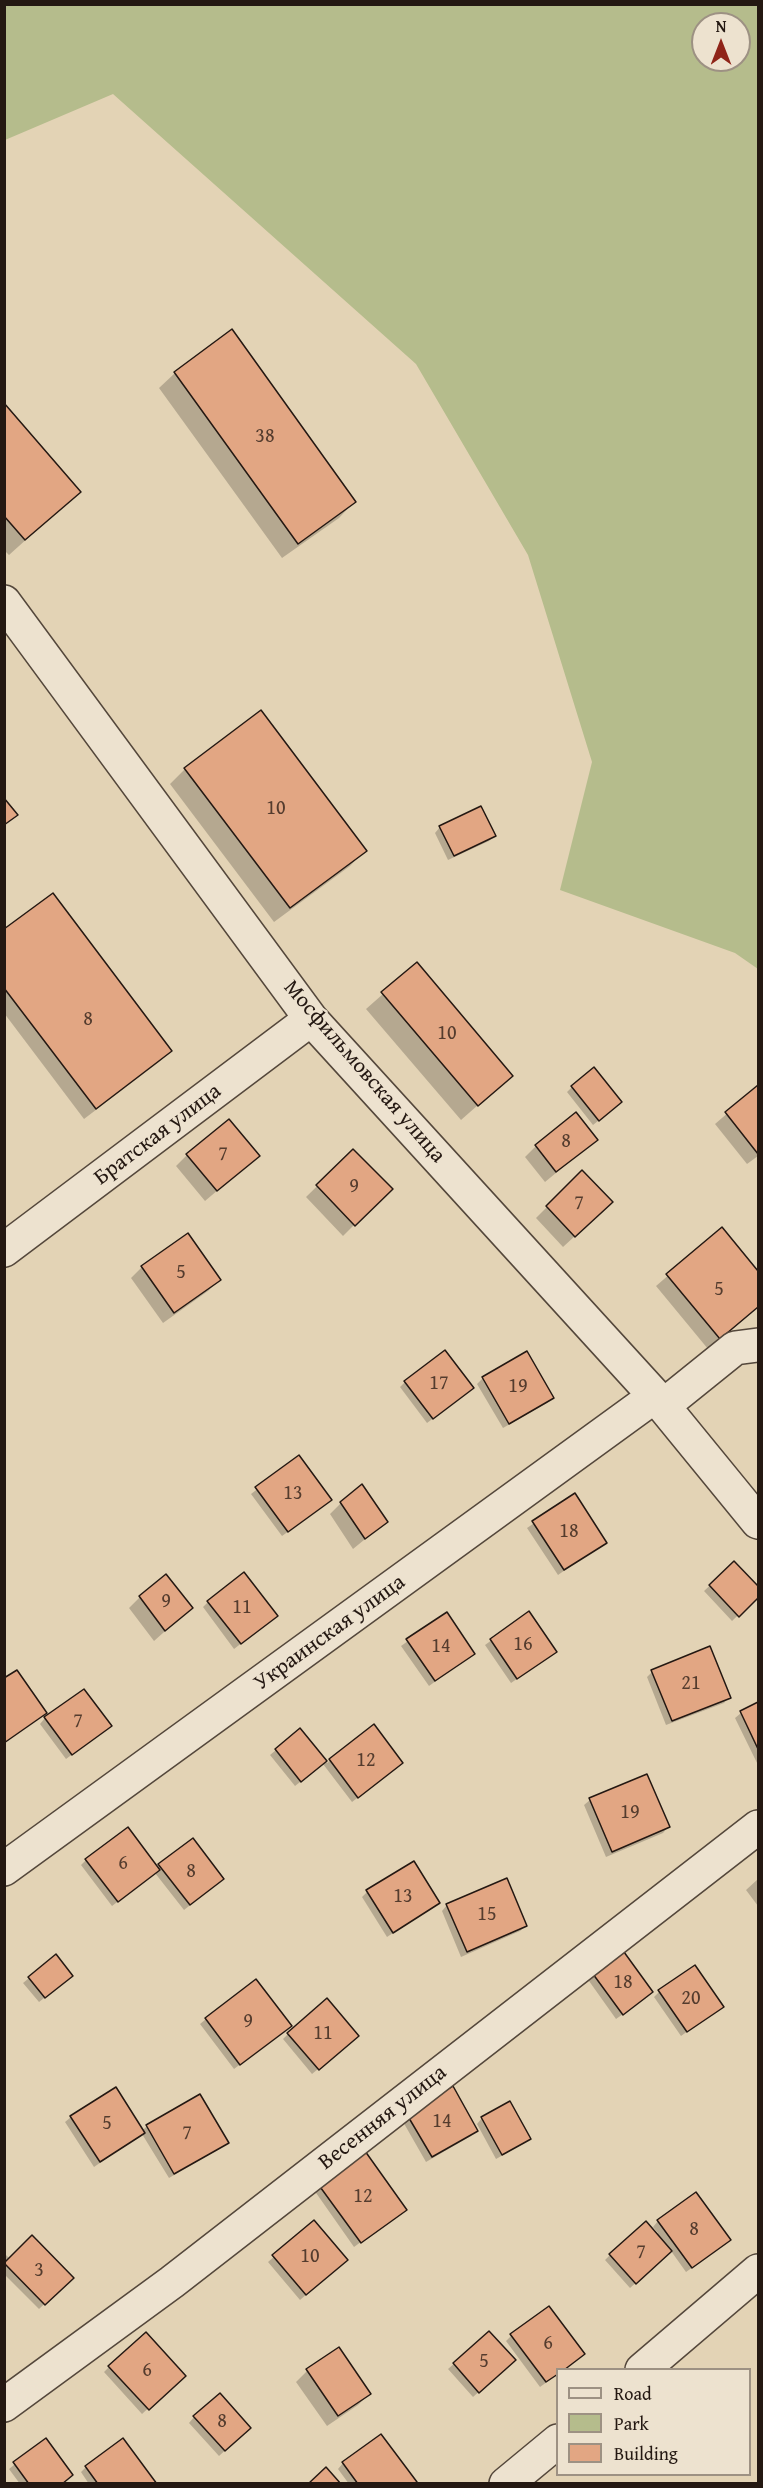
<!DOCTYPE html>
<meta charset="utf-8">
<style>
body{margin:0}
#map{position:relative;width:763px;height:2488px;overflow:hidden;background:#e3d3b5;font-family:"Gentium Book Plus",serif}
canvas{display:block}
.frame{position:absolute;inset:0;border:6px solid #241812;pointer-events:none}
.legend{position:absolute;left:556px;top:2368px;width:195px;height:108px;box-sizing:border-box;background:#ede2cf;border:2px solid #9d9183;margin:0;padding:8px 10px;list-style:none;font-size:18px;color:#241812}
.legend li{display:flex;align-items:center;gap:12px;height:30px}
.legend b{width:30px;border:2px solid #9d9183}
.north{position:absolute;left:691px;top:12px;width:60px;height:60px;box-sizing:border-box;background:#ede2cf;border:2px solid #9d9183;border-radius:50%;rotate:0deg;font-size:16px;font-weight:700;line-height:24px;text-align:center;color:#241812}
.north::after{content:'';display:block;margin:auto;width:21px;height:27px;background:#8f2418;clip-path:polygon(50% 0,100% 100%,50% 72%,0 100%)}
</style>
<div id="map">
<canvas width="763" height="2488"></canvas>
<div class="frame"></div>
<ul class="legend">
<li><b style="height:8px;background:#ede2cf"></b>Road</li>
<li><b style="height:16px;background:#b5bc8c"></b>Park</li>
<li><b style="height:16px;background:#e2a683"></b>Building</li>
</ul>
<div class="north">N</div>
</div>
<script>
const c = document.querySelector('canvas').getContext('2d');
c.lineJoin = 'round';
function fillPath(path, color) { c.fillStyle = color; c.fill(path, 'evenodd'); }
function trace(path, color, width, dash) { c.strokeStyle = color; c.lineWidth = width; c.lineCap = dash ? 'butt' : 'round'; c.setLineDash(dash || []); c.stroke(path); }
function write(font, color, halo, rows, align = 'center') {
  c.font = font + ' "Gentium Book Plus",serif'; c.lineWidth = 4.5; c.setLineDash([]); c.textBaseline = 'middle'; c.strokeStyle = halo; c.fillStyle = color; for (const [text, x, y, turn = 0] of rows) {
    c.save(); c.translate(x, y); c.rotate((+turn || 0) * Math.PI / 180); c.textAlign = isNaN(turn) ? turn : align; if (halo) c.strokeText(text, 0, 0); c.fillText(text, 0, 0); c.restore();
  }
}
const green = new Path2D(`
 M5,4L758,5V969L735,953L560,890L592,762L528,555L416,364L113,94L5,140ZM703,24H739V60H703Z`);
const shadow = new Path2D(`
 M175,373L354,502L339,518L282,558L159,388Z
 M4,405L79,492L9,555L4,550Z
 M185,769L365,850L350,866L274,922L170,784Z
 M440,827L494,836L489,841L448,860L435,833Z
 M4,931L171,1051L159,1062L84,1119L4,1013Z
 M417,964L511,1076L461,1120L366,1009Z
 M572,1087L614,1108L593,1125L567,1092Z
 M758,1087V1156L747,1164L715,1124Z
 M596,1140L545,1182L525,1157L536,1146Z
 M353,1151L390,1189L343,1236L306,1197Z
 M187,1155L258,1156L205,1201L176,1166Z
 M582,1172L600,1213L563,1247L536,1218Z
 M722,1229L758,1273V1307L708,1349L656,1286Z
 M142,1267L219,1280L208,1291L163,1323L131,1278Z
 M527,1353L552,1398L547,1403L503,1428L477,1384L483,1378Z
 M405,1382L467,1393L427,1423L400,1387Z
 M299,1457L325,1505L282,1536L251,1494Z
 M575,1495L605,1542L558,1575L527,1528Z
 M341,1503L386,1522L353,1549L330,1514Z
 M734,1563L758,1588V1596L732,1621L704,1591Z
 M140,1597L191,1608L154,1641L129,1608Z
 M208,1602L270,1621L234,1649L203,1607Z
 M529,1613L549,1657L511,1683L485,1645Z
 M446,1614L473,1654L429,1686L401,1646Z
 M652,1672L729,1697L724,1703L666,1725L647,1677Z
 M758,1704V1765L735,1718L741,1713Z
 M45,1718L104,1731L66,1759L40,1724Z
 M373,1726L396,1768L352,1802L323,1764L295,1786L270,1755L300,1730L327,1763Z
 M590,1800L668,1827L663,1833L606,1857L584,1805Z
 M86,1860L157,1868L159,1866L217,1884L184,1910L155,1873L112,1906L81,1865Z
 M758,1879V1906L746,1890Z
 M367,1892L438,1903L387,1937L362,1897Z
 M447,1905L526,1926L520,1931L461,1957L442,1911Z
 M56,1956L66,1981L39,2002L23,1983Z
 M594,1975L646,1998L616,2019L589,1981Z
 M659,1992L722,2006L681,2036L654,1997Z
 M206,2019L284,2031L234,2069L200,2024Z
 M288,2034L352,2041L312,2074L283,2039Z
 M407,2114L476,2130L471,2136L426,2162L402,2120Z
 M71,2117L142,2131L147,2126L227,2143L221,2148L169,2178L142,2134L94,2167L65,2122Z
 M482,2118L529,2139L523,2144L496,2159L477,2124Z
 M365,2153L405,2210L354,2247L314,2190Z
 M658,2221L724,2245L686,2272L671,2251L630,2288L605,2260L610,2255L656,2235L658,2233L653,2227Z
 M314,2222L341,2265L300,2300L268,2262Z
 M4,2253L10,2259L72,2278L39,2309L4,2274Z
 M489,2333L508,2366L473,2397L448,2369Z
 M511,2336L558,2370V2374L540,2387L506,2341Z
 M109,2367L178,2381L142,2414L104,2372Z
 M307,2371L369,2394L358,2405L327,2426L296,2382Z
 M194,2417L244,2433L219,2456L189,2423Z
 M45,2440L62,2484H20L9,2469Z
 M343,2463L413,2484H349L338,2469Z
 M86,2467L155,2484H89L81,2472Z`);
const building = new Path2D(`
 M232,329L356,502L298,544L174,372Z
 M4,403L81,492L25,540L4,516Z
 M261,710L367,851L290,908L184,768Z
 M4,798L18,815L4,825Z
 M481,806L496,836L454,856L439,826Z
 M53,893L172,1051L96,1109L4,988V929Z
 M417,962L513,1076L478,1106L381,992Z
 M594,1067L622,1102L599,1121L571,1086Z
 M758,1085V1154L725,1112Z
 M576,1112L598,1140L556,1172L535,1145Z
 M229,1119L260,1156L217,1191L186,1154Z
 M353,1149L393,1189L355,1226L316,1185Z
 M582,1170L613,1202L575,1237L546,1206Z
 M722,1227L758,1271V1307L720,1339L666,1274Z
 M188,1233L221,1280L174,1313L141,1266Z
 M445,1350L474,1388L433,1419L404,1381Z
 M527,1351L554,1398L509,1424L482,1377Z
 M299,1455L332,1500L288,1532L255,1487Z
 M362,1484L388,1522L365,1539L340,1502Z
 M575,1493L607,1543L564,1570L532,1521Z
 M734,1561L758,1586V1598L739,1617L709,1585Z
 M244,1572L278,1616L241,1644L207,1601Z
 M166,1574L193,1608L165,1631L139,1596Z
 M529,1611L557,1652L517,1679L490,1639Z
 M447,1612L475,1654L435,1681L406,1639Z
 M710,1646L731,1698L672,1721L651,1670Z
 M17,1670L47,1713L4,1743V1678Z
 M84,1689L112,1726L72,1755L44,1717Z
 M758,1702V1749L740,1711Z
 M374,1724L403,1763L358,1798L329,1759Z
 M300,1728L327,1761L301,1782L275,1749Z
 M647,1774L670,1827L612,1852L589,1798Z
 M128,1827L160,1870L118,1902L85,1859Z
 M193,1838L224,1879L190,1905L158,1864Z
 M414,1861L440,1903L393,1933L366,1890Z
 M507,1878L527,1926L467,1952L446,1904Z
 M624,1952L653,1992L623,2015L593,1974Z
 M56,1954L73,1976L45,1998L28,1977Z
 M695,1965L724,2007L687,2032L658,1990Z
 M256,1979L292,2026L240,2065L205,2018Z
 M327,1998L359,2036L319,2070L287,2033Z
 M453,2086L478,2131L432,2157L406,2113Z
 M116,2087L145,2133L100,2162L70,2116Z
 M200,2094L229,2143L174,2174L146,2125Z
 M510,2101L531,2139L502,2155L481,2117Z
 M365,2151L407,2210L361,2243L318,2184Z
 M696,2192L731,2240L692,2268L657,2220Z
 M314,2220L348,2260L306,2295L272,2255Z
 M646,2221L672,2251L636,2284L609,2254Z
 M32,2235L74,2278L45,2305L4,2263Z
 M549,2306L585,2354L564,2370H558V2374L546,2382L510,2334Z
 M489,2331L516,2360L479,2393L453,2363Z
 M146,2332L186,2376L149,2410L108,2366Z
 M339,2347L371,2394L338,2416L306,2369Z
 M220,2393L251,2428L225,2451L193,2416Z
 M381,2434L417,2482L414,2484H358L342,2462Z
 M46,2438L73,2475L62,2484H29L13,2462Z
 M123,2438L157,2484H98L85,2466Z
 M326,2467L341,2484H308Z`);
const minor = new Path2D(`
 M4,602L311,1019L655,1396L758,1522
 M4,1250L311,1019
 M663,1406L735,1348L758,1345
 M4,1869L655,1396
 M642,2370L758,2271
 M4,2405L172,2282L758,1827
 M506,2484L558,2441`);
const numberNames = [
 ["38",265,437],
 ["10",276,809],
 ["8",88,1020],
 ["10",447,1034],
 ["8",566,1142],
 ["7",223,1155],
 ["9",354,1187],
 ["7",579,1204],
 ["5",181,1273],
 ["5",719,1290],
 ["17",439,1384],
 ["19",518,1387],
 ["13",293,1494],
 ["18",569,1532],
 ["9",166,1602],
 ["11",242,1608],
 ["16",523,1645],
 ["14",441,1647],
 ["21",691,1684],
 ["7",78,1722],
 ["12",366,1761],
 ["19",630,1813],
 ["6",123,1864],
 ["8",191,1872],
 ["13",403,1897],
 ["15",487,1915],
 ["18",623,1983],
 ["20",691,1999],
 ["9",248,2022],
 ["11",323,2034],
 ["14",442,2122],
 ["5",107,2124],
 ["7",187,2134],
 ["12",363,2197],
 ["8",694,2230],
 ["7",641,2253],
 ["10",310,2257],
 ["3",39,2271],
 ["6",548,2344],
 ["5",484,2362],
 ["6",147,2371],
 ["8",222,2422]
];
const streetNames = [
 ["Мосфильмовская улица",364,1072,49],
 ["Братская улица",158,1135,-37],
 ["Украинская улица",330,1633,-36],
 ["Весенняя улица",383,2118,-38]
];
fillPath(green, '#b5bc8c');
fillPath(shadow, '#0003');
fillPath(building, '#e2a683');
trace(building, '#241812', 1.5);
trace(minor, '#54473b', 36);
trace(minor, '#ede2cf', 33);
write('20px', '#543c2e', null, numberNames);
write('22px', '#241812', '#ede2cf', streetNames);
</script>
